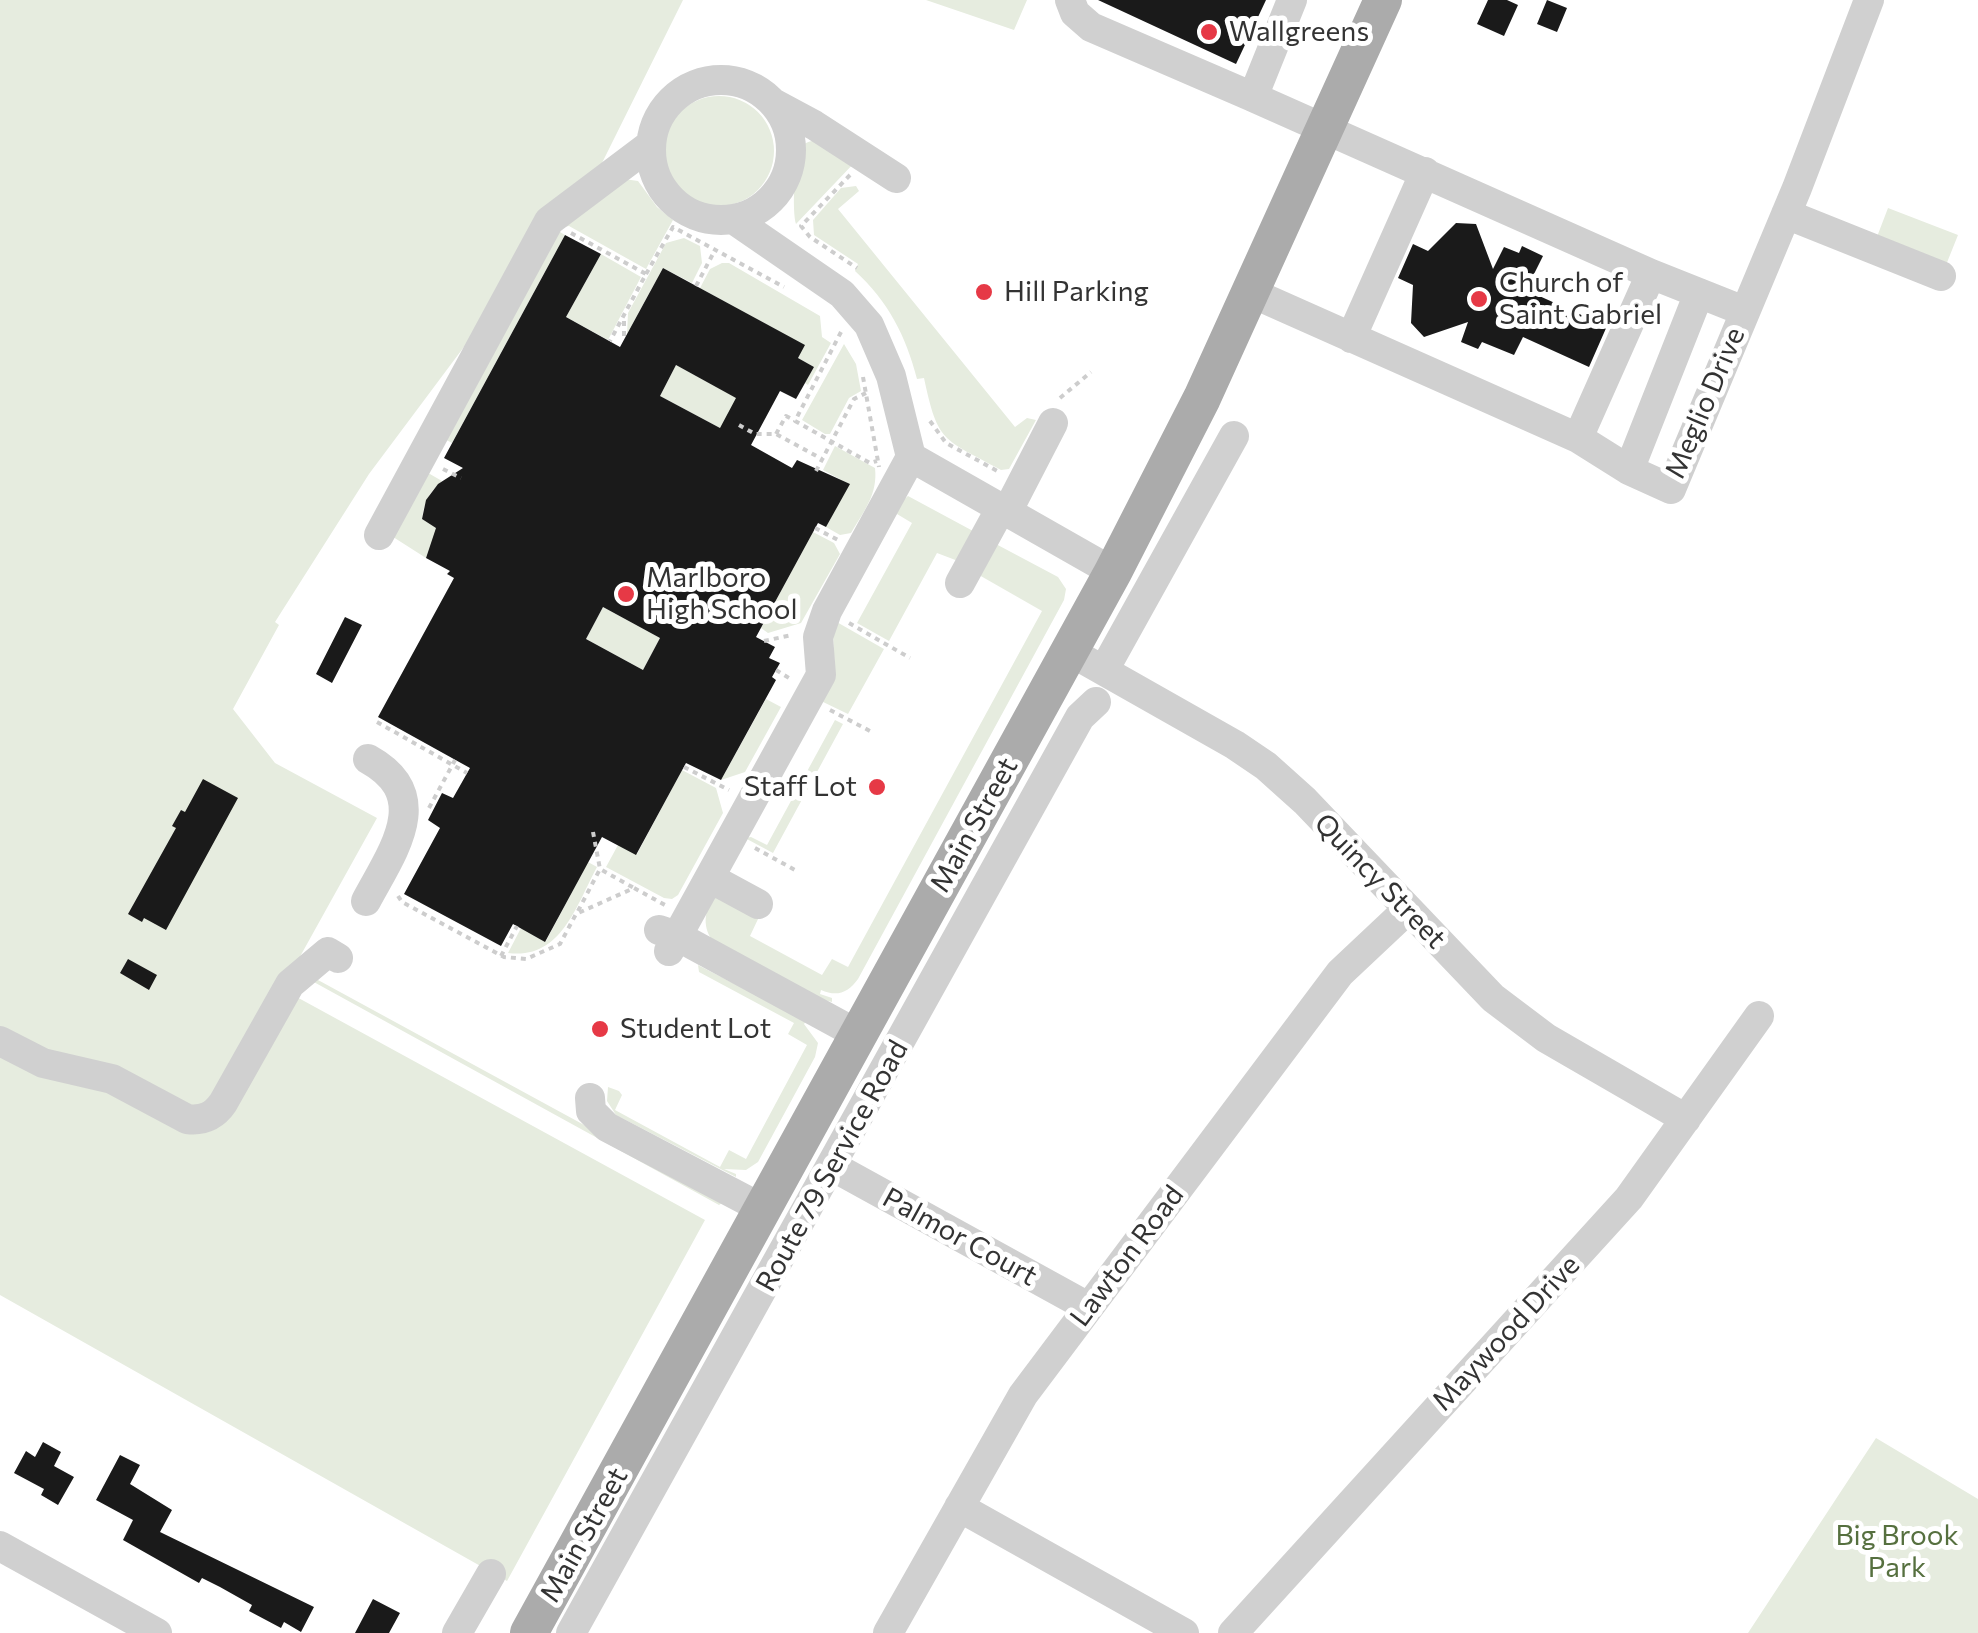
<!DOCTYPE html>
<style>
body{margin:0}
canvas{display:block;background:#fff}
</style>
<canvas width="1978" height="1633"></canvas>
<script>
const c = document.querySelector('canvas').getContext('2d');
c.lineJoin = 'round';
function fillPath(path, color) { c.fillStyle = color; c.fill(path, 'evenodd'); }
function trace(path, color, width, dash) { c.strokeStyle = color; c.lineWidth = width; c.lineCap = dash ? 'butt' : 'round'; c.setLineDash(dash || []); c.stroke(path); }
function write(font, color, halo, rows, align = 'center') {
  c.font = font + ' Commissioner,sans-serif'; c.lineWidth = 10; c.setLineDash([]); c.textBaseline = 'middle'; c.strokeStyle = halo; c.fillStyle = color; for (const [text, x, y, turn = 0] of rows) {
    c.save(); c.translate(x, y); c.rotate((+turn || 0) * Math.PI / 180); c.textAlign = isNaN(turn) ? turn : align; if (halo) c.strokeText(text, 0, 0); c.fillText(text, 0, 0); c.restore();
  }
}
const green = new Path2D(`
 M0,0H683L601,165L624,179L638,181L657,207L673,220L646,269L569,226L555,229L565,235L452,443L443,438L552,229L369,474L275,622L279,625L233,709L275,763L377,818L282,989L705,1220L507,1581L0,1295Z
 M926,0H1027L1014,30Z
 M664 151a55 55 0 1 1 110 0a55 55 0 1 1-110 0Z
 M815,140L856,161L796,224C792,211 794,161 801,148C805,142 809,142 815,140Z
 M856,186L859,191L838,209L1015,427L1027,418L1036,420L1009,469L1001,470C943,438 938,444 924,378L917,379C906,336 888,301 855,271L858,264L814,235L813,220L841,188Z
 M1888,208L1958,235L1944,270L1875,242Z
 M684,238L700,246L702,263L692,283L663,268L627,334L628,313L666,243Z
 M601,254L641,277L608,340L566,317Z
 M722,263H729L820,316L822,337L831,343L808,385L805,383L814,367L798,358L804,345L700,288L710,269Z
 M844,344L856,364L861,391L849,398L830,434H825L802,420Z
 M676,365L737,398L722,429L660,396Z
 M835,446L875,468C878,494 864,511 851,533L840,535L826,527L849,484L823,470Z
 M423,470L442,481C429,492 424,502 422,519L437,528L426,558L390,535Z
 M908,496L973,531L958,561L937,553L889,641L857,623L912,523L897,514L899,504Z
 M813,532L834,543L840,554L801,623L768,633L761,628Z
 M994,543L1058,577L1066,589L1064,600L858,979C848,993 837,997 821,990L820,994L832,998V1002L824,1000L712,940C702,926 704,907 717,896L759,917L750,936L822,975L832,959L848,967L1042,611L979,575Z
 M603,607L660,638L643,670L586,639Z
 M835,621L884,649L848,714L821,701L835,674L833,635Z
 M766,699L781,707L745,772L721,780Z
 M835,720L843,724L773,853L745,838L751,837L767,845Z
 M682,770L716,788L723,813L678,895L672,899L664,898L606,867L618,845L637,854Z
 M588,862L597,867C576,906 561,960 508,953L521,928L546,941Z
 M698,965L806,1021L804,1024L818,1043L815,1057L758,1162L746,1170L724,1169L736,1174V1177L616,1115L607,1101L608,1087L619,1091L622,1095L615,1110L720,1167L729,1150L746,1159L807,1045L788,1034L794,1023L699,972Z
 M318,980L709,1193L722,1203L719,1205L312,981Z
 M1876,1438L1978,1499V1633H1748Z`);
const building = new Path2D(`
 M1098,0H1266L1236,64Z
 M1488,0H1507L1518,5L1504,36L1477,24Z
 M1547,0L1567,8L1557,32L1537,24Z
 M1456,223L1476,224L1493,269L1504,247L1519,253L1522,246L1543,256L1526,290L1586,317L1590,307L1606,314L1602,324L1607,326L1589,367L1523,337L1514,355L1482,342L1478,349L1461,342L1468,322L1424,337L1411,323L1413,285L1398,278L1413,244L1428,251Z
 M565,235L601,254L566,317L620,347L663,268L805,345L798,358L814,367L796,399L780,391L751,445L792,468L797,460L850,484L826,527L818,523L756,637L775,647L769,658L780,663L772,677L776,680L721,780L686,763L636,855L602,837L545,942L513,924L501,946L404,894L440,828L428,820L442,793L453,798L470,768L378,717L454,578L447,574L450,571L426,558L436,528L422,519L426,500L438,484L463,468L444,458ZM676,365L736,398L720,428L660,396ZM603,607L660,638L643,670L586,639Z
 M345,617L362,625L332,683L316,674Z
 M203,779L238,798L166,930L144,918L142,922L128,914L176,828L172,826L181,810L185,812Z
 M128,959L157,975L149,990L120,973Z
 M43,1442L61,1452L54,1466L74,1477L58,1505L41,1495L44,1489L14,1473L26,1451L35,1457Z
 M120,1455L140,1465L130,1484L172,1510L160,1532L314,1607L301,1632L284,1622L281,1628L249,1611L252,1605L220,1587L202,1578L199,1583L123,1540L133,1520L96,1500Z
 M373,1599L400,1613L389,1633H355Z`);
const path = new Path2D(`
 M850,175L801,226L810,237L857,268
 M571,233L646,274L610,341
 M646,274L673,227L784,287
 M696,286L715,250
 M624,321V340
 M841,332L795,421L870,463L877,461
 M863,377L879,467
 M1060,398L1091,372
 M930,421L946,443L1001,473
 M739,425L755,434H776L822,459
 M776,434L786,416L794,420
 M443,469L461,478
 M816,471L854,399L866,393
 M815,528L840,541
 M849,623L910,658
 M764,641L792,635
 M776,670L789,678
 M830,710L870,731
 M377,722L467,773
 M684,767L729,790
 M429,808L455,760
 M593,832L600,869
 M755,848L795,870
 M398,896L402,902L504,957L526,959L560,944L576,914L634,888L665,905
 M578,911L600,869L634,888
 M501,956L517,926`);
const minor = new Path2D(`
 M1070,0L1075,13L1091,27L1253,97
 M1292,0L1253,97L1651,274L1744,311
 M651 150a70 70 0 1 1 140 0a70 70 0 1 1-140 0Z
 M773,103L814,125L896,178
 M1786,214L1941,276
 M1252,293L1578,438L1629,470L1671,489L1797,188L1869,0
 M1351,338L1425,172
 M1578,438L1651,274
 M911,457L1113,572
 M1629,470L1699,293
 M1007,512L1053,423
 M379,535L549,221L650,145
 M960,583L1001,508
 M1069,651L1235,745L1266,766L1305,801L1493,998L1546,1038L1686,1119
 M1104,670L1234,436
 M710,878L758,904
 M366,901C392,852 435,796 368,759
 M659,930L677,936L859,1035
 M669,951L821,675L818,637L827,611L911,457L891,376L869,325L842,294L733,219
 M0,1041L43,1063L112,1079L187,1119C203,1121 214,1116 223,1103L290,984L328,952L338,958
 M590,1098L591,1111L607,1127L763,1209
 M832,1166L1088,1307
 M959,1507L1184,1633
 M0,1546L157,1633
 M457,1633L491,1574
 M571,1633L1080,717L1096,702
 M888,1633L1023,1395L1340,973L1407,910
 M1233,1633L1629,1198L1759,1016`);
const major = new Path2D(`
 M529,1633L1113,572L1202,398L1383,0`);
const markers = [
 [1209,32,10,"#e63946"],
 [984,292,10,"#e63946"],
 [1479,299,10,"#e63946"],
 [626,594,10,"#e63946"],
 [877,787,10,"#e63946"],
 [600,1029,10,"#e63946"]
];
const poiNames = [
 ["Wallgreens",1229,32],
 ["Church of",1499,283],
 ["Saint Gabriel",1499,315],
 ["Hill Parking",1004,292],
 ["Marlboro",646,578],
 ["High School",646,610],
 ["Staff Lot",857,787,"right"],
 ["Student Lot",620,1029]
];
const streetNames = [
 ["Meglio Drive",1705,403,-67],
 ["Main Street",974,825,-61],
 ["Quincy Street",1380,881,46],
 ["Route 79 Service Road",832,1166,-61],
 ["Palmor Court",960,1237,29],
 ["Lawton Road",1127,1256,-53],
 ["Maywood Drive",1506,1333,-47],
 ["Main Street",584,1535,-61]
];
const parkNames = [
 ["Big Brook",1897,1536],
 ["Park",1897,1568]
];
fillPath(green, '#e6ecdf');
fillPath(building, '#1a1a1a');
trace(path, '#cdcdcd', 4, [5, 5]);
trace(minor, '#d0d0d0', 30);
trace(major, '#ababab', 38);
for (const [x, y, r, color] of markers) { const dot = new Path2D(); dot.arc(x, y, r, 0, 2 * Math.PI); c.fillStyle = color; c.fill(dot); trace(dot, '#fff', 4); }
write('28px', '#333', '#fff', poiNames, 'left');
write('28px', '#333', '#fff', streetNames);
write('28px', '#56703f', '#fff', parkNames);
</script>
